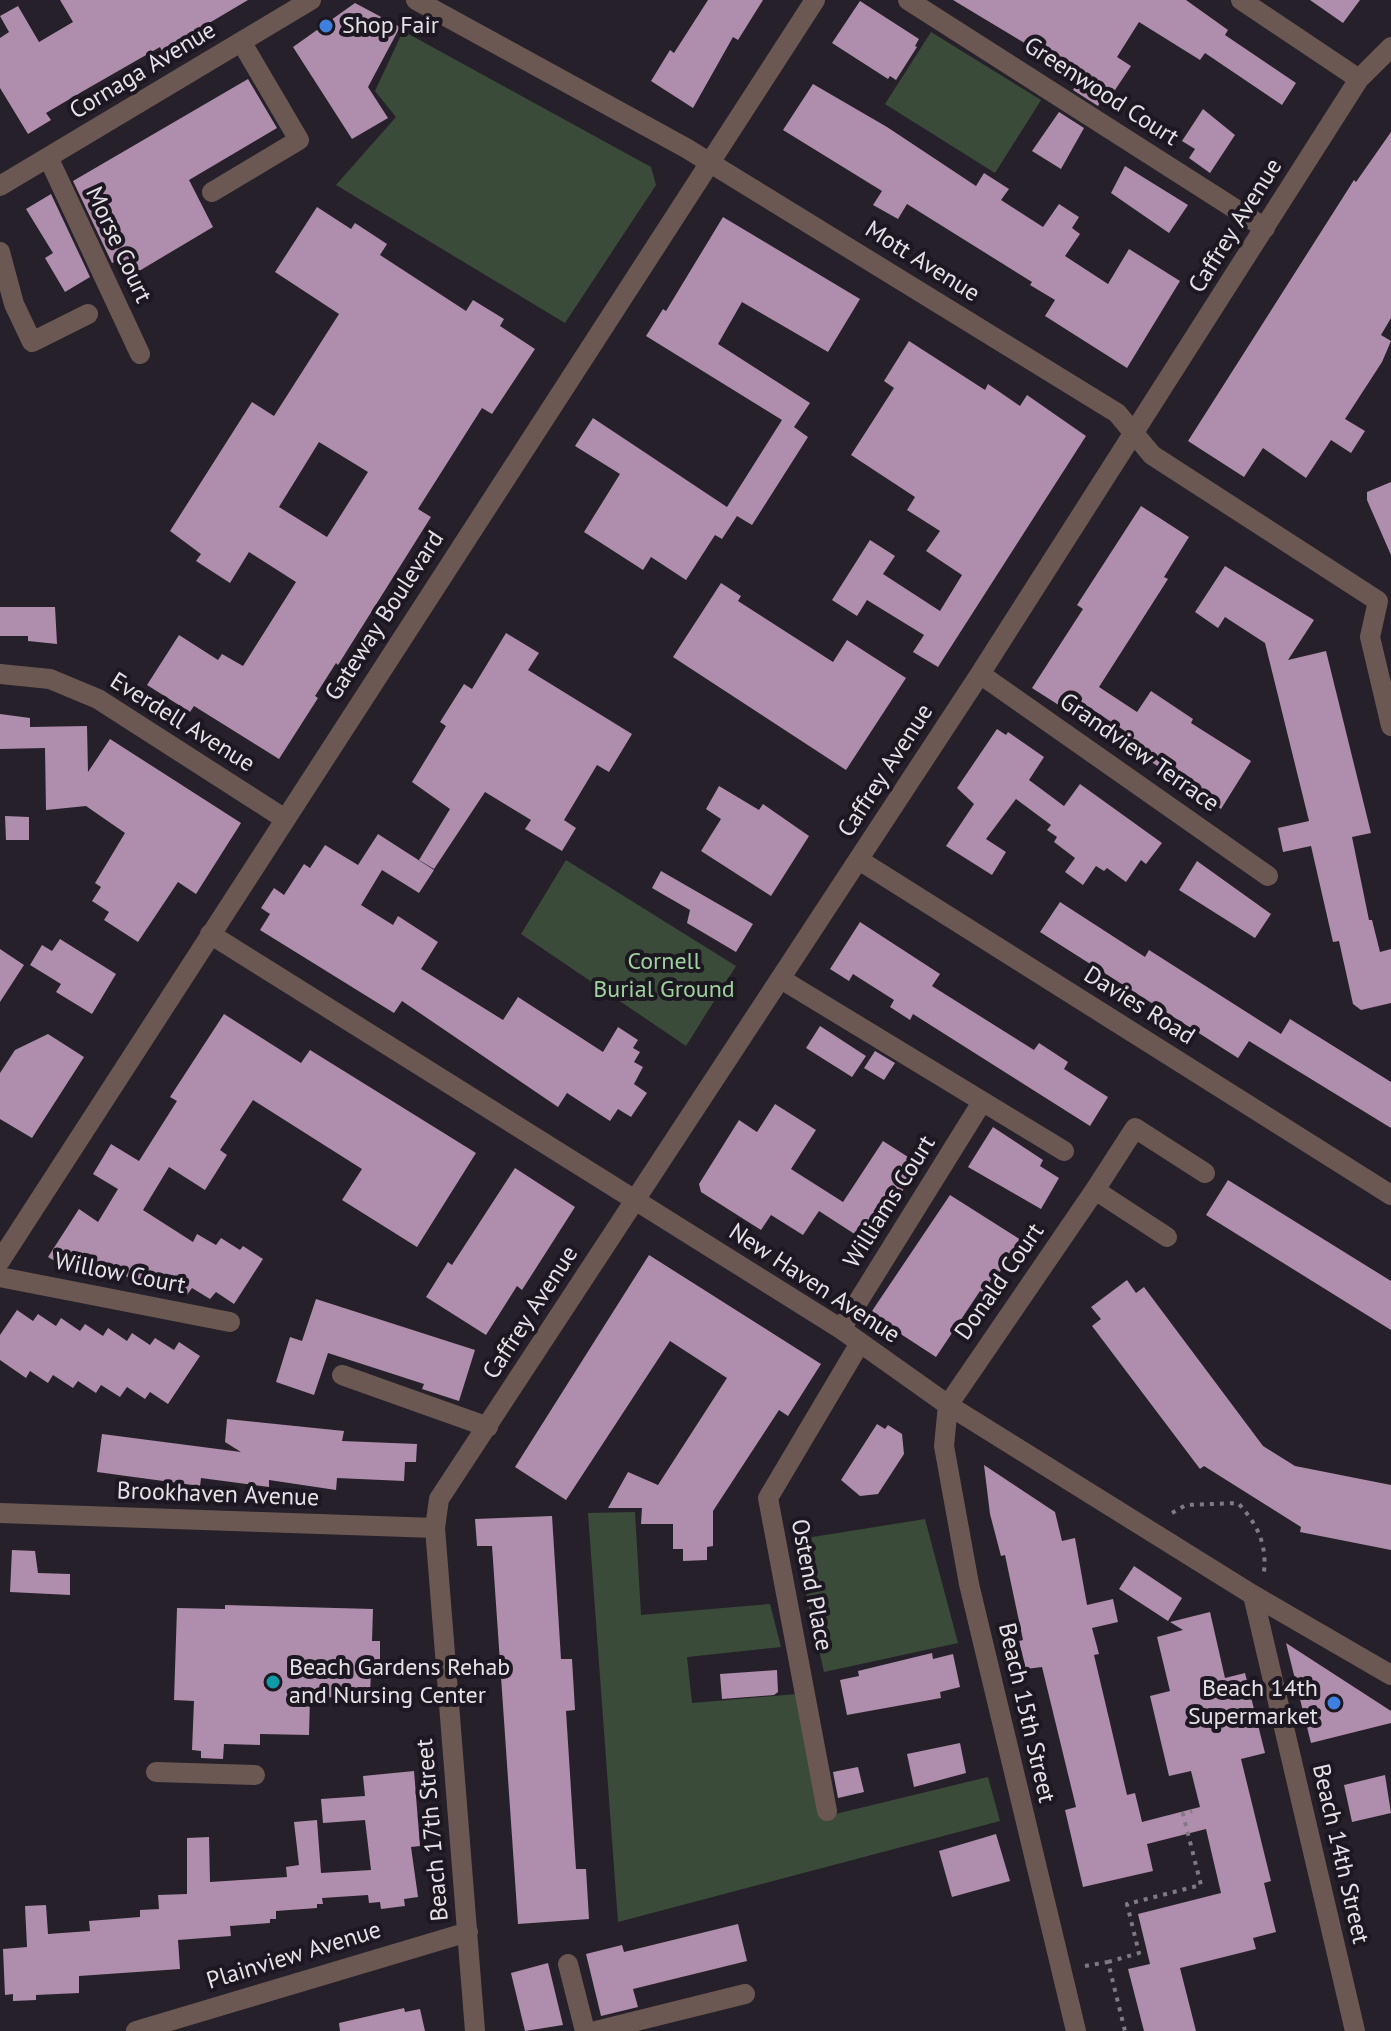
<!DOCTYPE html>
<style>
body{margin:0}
canvas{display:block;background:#26202a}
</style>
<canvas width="1391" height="2031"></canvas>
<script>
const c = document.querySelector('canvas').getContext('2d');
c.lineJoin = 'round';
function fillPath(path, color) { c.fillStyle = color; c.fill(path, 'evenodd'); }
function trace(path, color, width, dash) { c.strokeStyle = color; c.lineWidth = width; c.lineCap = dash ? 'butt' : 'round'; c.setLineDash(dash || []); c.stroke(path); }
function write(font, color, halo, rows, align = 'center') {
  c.font = font + ' "PT Sans",sans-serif'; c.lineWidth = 8; c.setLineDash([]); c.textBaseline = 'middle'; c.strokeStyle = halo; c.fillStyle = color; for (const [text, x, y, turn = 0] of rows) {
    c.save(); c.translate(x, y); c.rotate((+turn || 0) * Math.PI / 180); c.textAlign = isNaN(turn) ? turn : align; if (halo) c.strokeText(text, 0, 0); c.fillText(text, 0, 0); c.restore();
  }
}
const green = new Path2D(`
 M403,31L651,167L656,185L565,323L336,185L396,117L375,91Z
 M931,32L1041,100L995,173L885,104Z
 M566,860L736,966L686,1046L521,934Z
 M635,1512L641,1615L770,1604L781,1647L687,1657L692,1703L797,1694L823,1817L988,1777L1000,1821L618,1922L588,1513Z
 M925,1519L958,1643L824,1672L794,1540Z`);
const building = new Path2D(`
 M60,0H248L162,51L160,47L85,90L46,113L51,120L28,134L0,88V38L9,32L0,16L18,6L39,42L73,22Z
 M708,0H763L738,40L733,37L693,108L651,81L670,50L674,53Z
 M953,0H1186L1228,30L1225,35L1296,83L1282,105L1205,53L1200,60L1139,22L1117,57L1131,66L1107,102L1102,99L1098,106L1073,90L1081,77Z
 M1310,0H1360L1343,23Z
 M860,1L919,39L915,46L917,47L896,80L890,76L888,79L832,43Z
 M355,3L400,27L368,87L388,118L352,139L293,47Z
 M248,79L277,128L189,180L213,227L129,277L120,259L112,263L73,181Z
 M813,84L887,127L976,186L984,173L1009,189L1001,200L1043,227L1059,204L1079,217L1072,228L1080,234L1065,256L1108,284L1129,249L1180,281L1127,368L1045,316L1055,300L1030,285L1032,282L907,204L898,219L873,205L882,191L783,130Z
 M1203,109L1235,135L1210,173L1189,158L1195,149L1182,141Z
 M1059,112L1084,128L1061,169L1032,151Z
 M1391,132V318L1381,335L1391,341L1382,362L1345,419L1365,431L1351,453L1331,440L1306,478L1263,448L1244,477L1188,441L1354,180L1356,182Z
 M1125,166L1188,205L1169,233L1111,193Z
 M51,194L90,277L65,292L45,258L53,253L26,209Z
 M317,207L351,229L355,223L387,244L380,255L466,311L473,300L504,319L500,326L535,349L492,414L482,408L418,509L431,517L338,665L336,663L315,696L318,698L279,759L194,706L190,712L147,685L179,635L218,660L222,654L243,666L296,582L249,552L230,583L196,561L201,554L170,531L252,402L274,416L339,314L275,272ZM319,442L368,472L327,537L279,507Z
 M723,217L860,299L828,352L742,302L718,344L810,403L794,427L808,437L752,525L737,516L722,539L715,535L686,580L651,557L643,570L584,532L620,474L575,446L593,418L727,507L782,420L646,336L663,309L666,311Z
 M909,341L985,390L988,384L1020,406L1027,395L1086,436L938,667L913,652L924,635L867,600L857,616L832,600L870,540L895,556L883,574L940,611L962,575L926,551L940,531L907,510L915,497L851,455L894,388L884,381Z
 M1391,482V555L1367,500V492Z
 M1141,506L1189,537L1164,577L1168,579L1099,687L1137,712L1151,691L1193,719L1191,723L1251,761L1221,809L1119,740L1125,731L1087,706L1079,718L1032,688L1083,609L1077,605Z
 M1225,566L1314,620L1288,660L1326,651L1371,833L1352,837L1369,920H1372L1380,952L1391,949V1003L1361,1010L1353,1004L1339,941L1333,942L1311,846L1283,852L1278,828L1309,821L1265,643L1225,617L1218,628L1195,612Z
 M721,583L741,596L738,601L833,662L847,640L906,678L846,770L673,657Z
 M0,607H55L57,644L28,641V636H0Z
 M506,633L539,653L528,670L632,734L609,772L597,765L564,820L576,828L562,851L525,829L531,820L485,792L434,869L419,860L450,809L412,782L446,726L440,722L464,684L472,689Z
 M0,714L30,718V727L87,726L88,772L110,739L241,823L196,894L178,882L138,942L104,920L109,912L92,901L101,887L95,883L125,833L86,806L46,810L45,748L0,749Z
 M997,729L1006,735L1008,732L1044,757L1029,780L1064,806L1080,784L1162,843L1146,864L1141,860L1126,882L1107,868L1104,871L1096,866L1083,885L1065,872L1075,858L1054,842L1057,837L1047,830L1051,825L1016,799L986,839L1006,852L992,875L946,846L974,804L957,788Z
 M719,786L759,810L763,804L809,836L771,896L701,851L721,819L706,809Z
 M5,816L29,817V840H6Z
 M378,834L434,870L419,893L382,870L361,905L393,925L398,916L438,942L421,969L503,1020L518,997L603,1052L618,1027L638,1040L633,1048L640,1052L634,1062L643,1067L634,1084L647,1093L631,1117L618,1109L610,1121L567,1093L558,1107L402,1001L394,1013L260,930L270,914L261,908L274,888L284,895L304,864L310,868L325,845L358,865Z
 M1197,861L1271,914L1255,938L1179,890Z
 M661,871L753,924L736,952L687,923L690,910L652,888Z
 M1060,902L1145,957L1149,950L1281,1034L1290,1019L1391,1082V1128L1249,1041L1238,1058L1040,932Z
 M860,922L940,974L932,986L1034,1050L1039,1043L1068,1062L1064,1069L1108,1097L1090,1126L913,1014L910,1020L890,1007L894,1000L853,974L849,981L830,969Z
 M60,939L116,974L92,1014L56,992L61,984L30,965L42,945L52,951Z
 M0,949L24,965L0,1002Z
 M224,1014L301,1063L310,1050L476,1153L417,1247L342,1200L362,1169L253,1100L220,1150L227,1155L205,1190L169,1167L143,1210L193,1242L197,1234L216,1245L221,1238L240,1250L243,1246L263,1259L234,1304L216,1292L210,1299L192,1288L187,1295L168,1282L164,1290L145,1277L140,1285L121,1273L117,1280L98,1268L94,1275L74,1263L70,1270L48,1257L79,1209L98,1222L118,1189L93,1174L111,1144L139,1161L177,1101L170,1097Z
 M820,1026L866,1056L852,1077L806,1048Z
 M48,1034L84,1057L32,1138L0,1119V1073L15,1050Z
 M875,1051L895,1063L884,1080L864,1068Z
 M775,1104L816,1130L791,1169L843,1202L883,1141L919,1164L870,1244L819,1211L803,1235L771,1215L761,1230L701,1192L699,1184L739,1120L757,1132Z
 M993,1127L1043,1160L1040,1166L1059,1178L1041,1209L968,1167Z
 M515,1168L575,1207L522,1290L517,1286L486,1335L426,1297L448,1262L452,1265Z
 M1228,1180L1391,1281V1330L1206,1215Z
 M950,1195L1021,1240L985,1294L980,1291L936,1357L870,1314Z
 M649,1255L821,1364L788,1416L779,1410L713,1511V1546L707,1547V1560L683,1561V1549H673V1524H641L642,1508H608L628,1472L658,1485L727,1378L670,1341L566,1500L515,1467Z
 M1127,1280L1136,1293L1144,1287L1263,1446L1295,1466L1391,1485V1550L1300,1532L1301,1527L1204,1466L1200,1469L1092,1326L1101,1319L1091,1307Z
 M316,1299L475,1350L459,1401L422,1389L424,1384L328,1353L314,1395L276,1382L290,1337L302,1341Z
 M17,1310L33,1321L38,1314L56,1326L61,1318L80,1331L85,1324L103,1336L108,1328L127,1341L132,1333L150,1345L155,1338L174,1350L179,1342L200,1356L168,1404L150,1392L145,1399L127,1387L120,1397L101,1385L96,1393L78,1381L73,1388L53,1375L48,1383L30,1371L26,1378L0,1360V1335Z
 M227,1419L344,1431L342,1441L417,1444L416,1462H405L404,1481L337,1478L336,1490L269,1480V1487L201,1478L200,1486L97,1472L102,1434L241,1452L225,1442Z
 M877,1424L885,1429L888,1425L902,1434L904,1454L878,1494L860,1496L841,1480Z
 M984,1465L1055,1512L1062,1541L1075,1538L1087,1605L1113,1599L1118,1622L1092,1628L1099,1654L1094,1655L1127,1795L1135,1793L1142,1822L1200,1807L1191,1771L1169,1776L1150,1696L1170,1691L1157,1637L1183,1630L1170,1622L1210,1612L1225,1678L1245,1673L1265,1753L1241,1759L1271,1881L1264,1883L1276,1932L1253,1938L1256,1949L1180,1968L1196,2031H1144L1128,1969L1150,1964L1138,1914L1221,1893L1206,1829L1147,1844L1153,1871L1083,1887L1065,1810L1076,1807L1042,1667L1026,1669L1019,1641L1023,1640L1005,1555L1001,1556L990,1514Z
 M552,1516L561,1659H572L575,1710L566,1711L576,1869H586L589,1919L518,1924L492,1546H477L475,1519Z
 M12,1550L35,1551L38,1573L70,1574V1595L10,1592Z
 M1134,1566L1182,1598L1168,1621L1119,1589Z
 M225,1605L373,1609L372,1641H380V1667H371L370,1698L310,1697L309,1735L260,1734V1745L224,1744L223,1759L201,1758V1751L192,1750L194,1701L174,1700L177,1608L225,1609Z
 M1286,1643L1391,1711V1723L1311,1743Z
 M932,1653L933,1659L953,1654L960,1687L940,1692L941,1698L847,1715L840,1680L859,1676L858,1671Z
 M777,1670L778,1692L774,1695L722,1699L720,1674Z
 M960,1743L966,1773L914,1787L907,1754Z
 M858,1767L864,1792L838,1798L833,1772Z
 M414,1771L420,1846L411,1847L418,1897L404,1899L405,1906L381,1909L380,1902L369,1903L368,1895L322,1898L323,1904H317V1908L276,1911V1919H270V1923L230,1926L231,1936L178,1940L180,1969L79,1976V1993L36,1995V2000L13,2001V1994L5,1995L3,1949L27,1947L25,1906L46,1905L48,1934L90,1931L89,1921L140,1917V1910L159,1909L158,1895L187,1894V1838L209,1837L210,1882L287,1877L286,1867L299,1865L294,1822L317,1820L321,1873L371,1870L365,1820L323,1823L321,1799L365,1796L363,1776Z
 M1385,1775L1391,1813L1352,1822L1344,1785Z
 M996,1834L1010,1881L952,1897L939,1851Z
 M738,1924L747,1961L633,1989L638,2007L601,2016L586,1954L622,1945L624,1952Z
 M548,1963L563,2025L525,2031L511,1973Z
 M404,2008L405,2012L420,2009L425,2031H340L339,2023Z`);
const path = new Path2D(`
 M1172,1513L1186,1505L1238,1503C1257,1524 1267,1543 1264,1572
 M1108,1962L1139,1953L1127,1904L1201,1885L1183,1814L1192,1811
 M1085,1966L1108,1962L1125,2031`);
const minor = new Path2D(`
 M416,0L686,148L1117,413L1152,455L1378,601
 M908,0L1265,228
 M1241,0L1359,79
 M48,157L140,354
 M0,186L311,0
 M212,192L299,140L242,43
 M0,252L14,304L32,342L88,314
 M1378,601L1370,637L1391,726
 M0,674L50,679L98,699L285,819
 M980,674L1268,876
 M859,860L1391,1195
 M210,934L841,1329L948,1405L1253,1595L1391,1675
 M781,979L1064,1151
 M1167,1237L1095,1190L1135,1128L1205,1173
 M0,1261L815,0
 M0,1277L230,1322
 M841,1329L982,1102
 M342,1375L488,1427
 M0,1513L435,1528
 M1253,1595L1355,2031
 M156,1772L255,1775
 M827,1811L768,1498L860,1343
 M568,1964L585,2031
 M136,2031L468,1932
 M475,2031L435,1528L439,1499L980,674L1359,79L1391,47
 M596,2031L745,1994
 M1076,2031L969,1584L944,1446L948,1405L1095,1190`);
const markers = [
 [326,26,8,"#3f7fe0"],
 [273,1682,8,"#0f9aa8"],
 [1334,1703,8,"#3f7fe0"]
];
const poiNames = [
 ["Shop Fair",342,26],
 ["Beach Gardens Rehab",289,1668],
 ["and Nursing Center",289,1696],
 ["Beach 14th",1318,1689,"right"],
 ["Supermarket",1318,1717,"right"]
];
const streetNames = [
 ["Cornaga Avenue",143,71,-31],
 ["Greenwood Court",1101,92,33],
 ["Caffrey Avenue",1236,226,-58],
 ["Morse Court",118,245,65],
 ["Mott Avenue",922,262,32],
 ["Gateway Boulevard",385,616,-57],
 ["Everdell Avenue",182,723,32],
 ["Grandview Terrace",1139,753,35],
 ["Caffrey Avenue",886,771,-57],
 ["Davies Road",1139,1006,32],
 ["Williams Court",890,1202,-58],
 ["Willow Court",120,1274,11],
 ["Donald Court",1000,1282,-55],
 ["New Haven Avenue",814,1284,33],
 ["Caffrey Avenue",531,1313,-57],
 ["Brookhaven Avenue",218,1495,2],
 ["Ostend Place",811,1585,79],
 ["Beach 15th Street",1026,1713,77],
 ["Beach 17th Street",433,1830,-95],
 ["Beach 14th Street",1340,1854,77],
 ["Plainview Avenue",294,1956,-17]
];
const parkNames = [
 ["Cornell",664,962],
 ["Burial Ground",664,990]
];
fillPath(green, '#3a4b39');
fillPath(building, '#af8dac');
trace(path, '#7f7a82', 4, [4, 6]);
trace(minor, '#6c5853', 20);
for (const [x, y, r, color] of markers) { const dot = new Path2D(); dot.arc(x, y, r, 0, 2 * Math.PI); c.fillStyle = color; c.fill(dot); trace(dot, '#1c1720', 3); }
write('24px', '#e4e1e7', '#1c1720', poiNames, 'left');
write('24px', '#e4e1e7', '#1c1720', streetNames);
write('24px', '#9ed29e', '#1c1720', parkNames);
</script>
